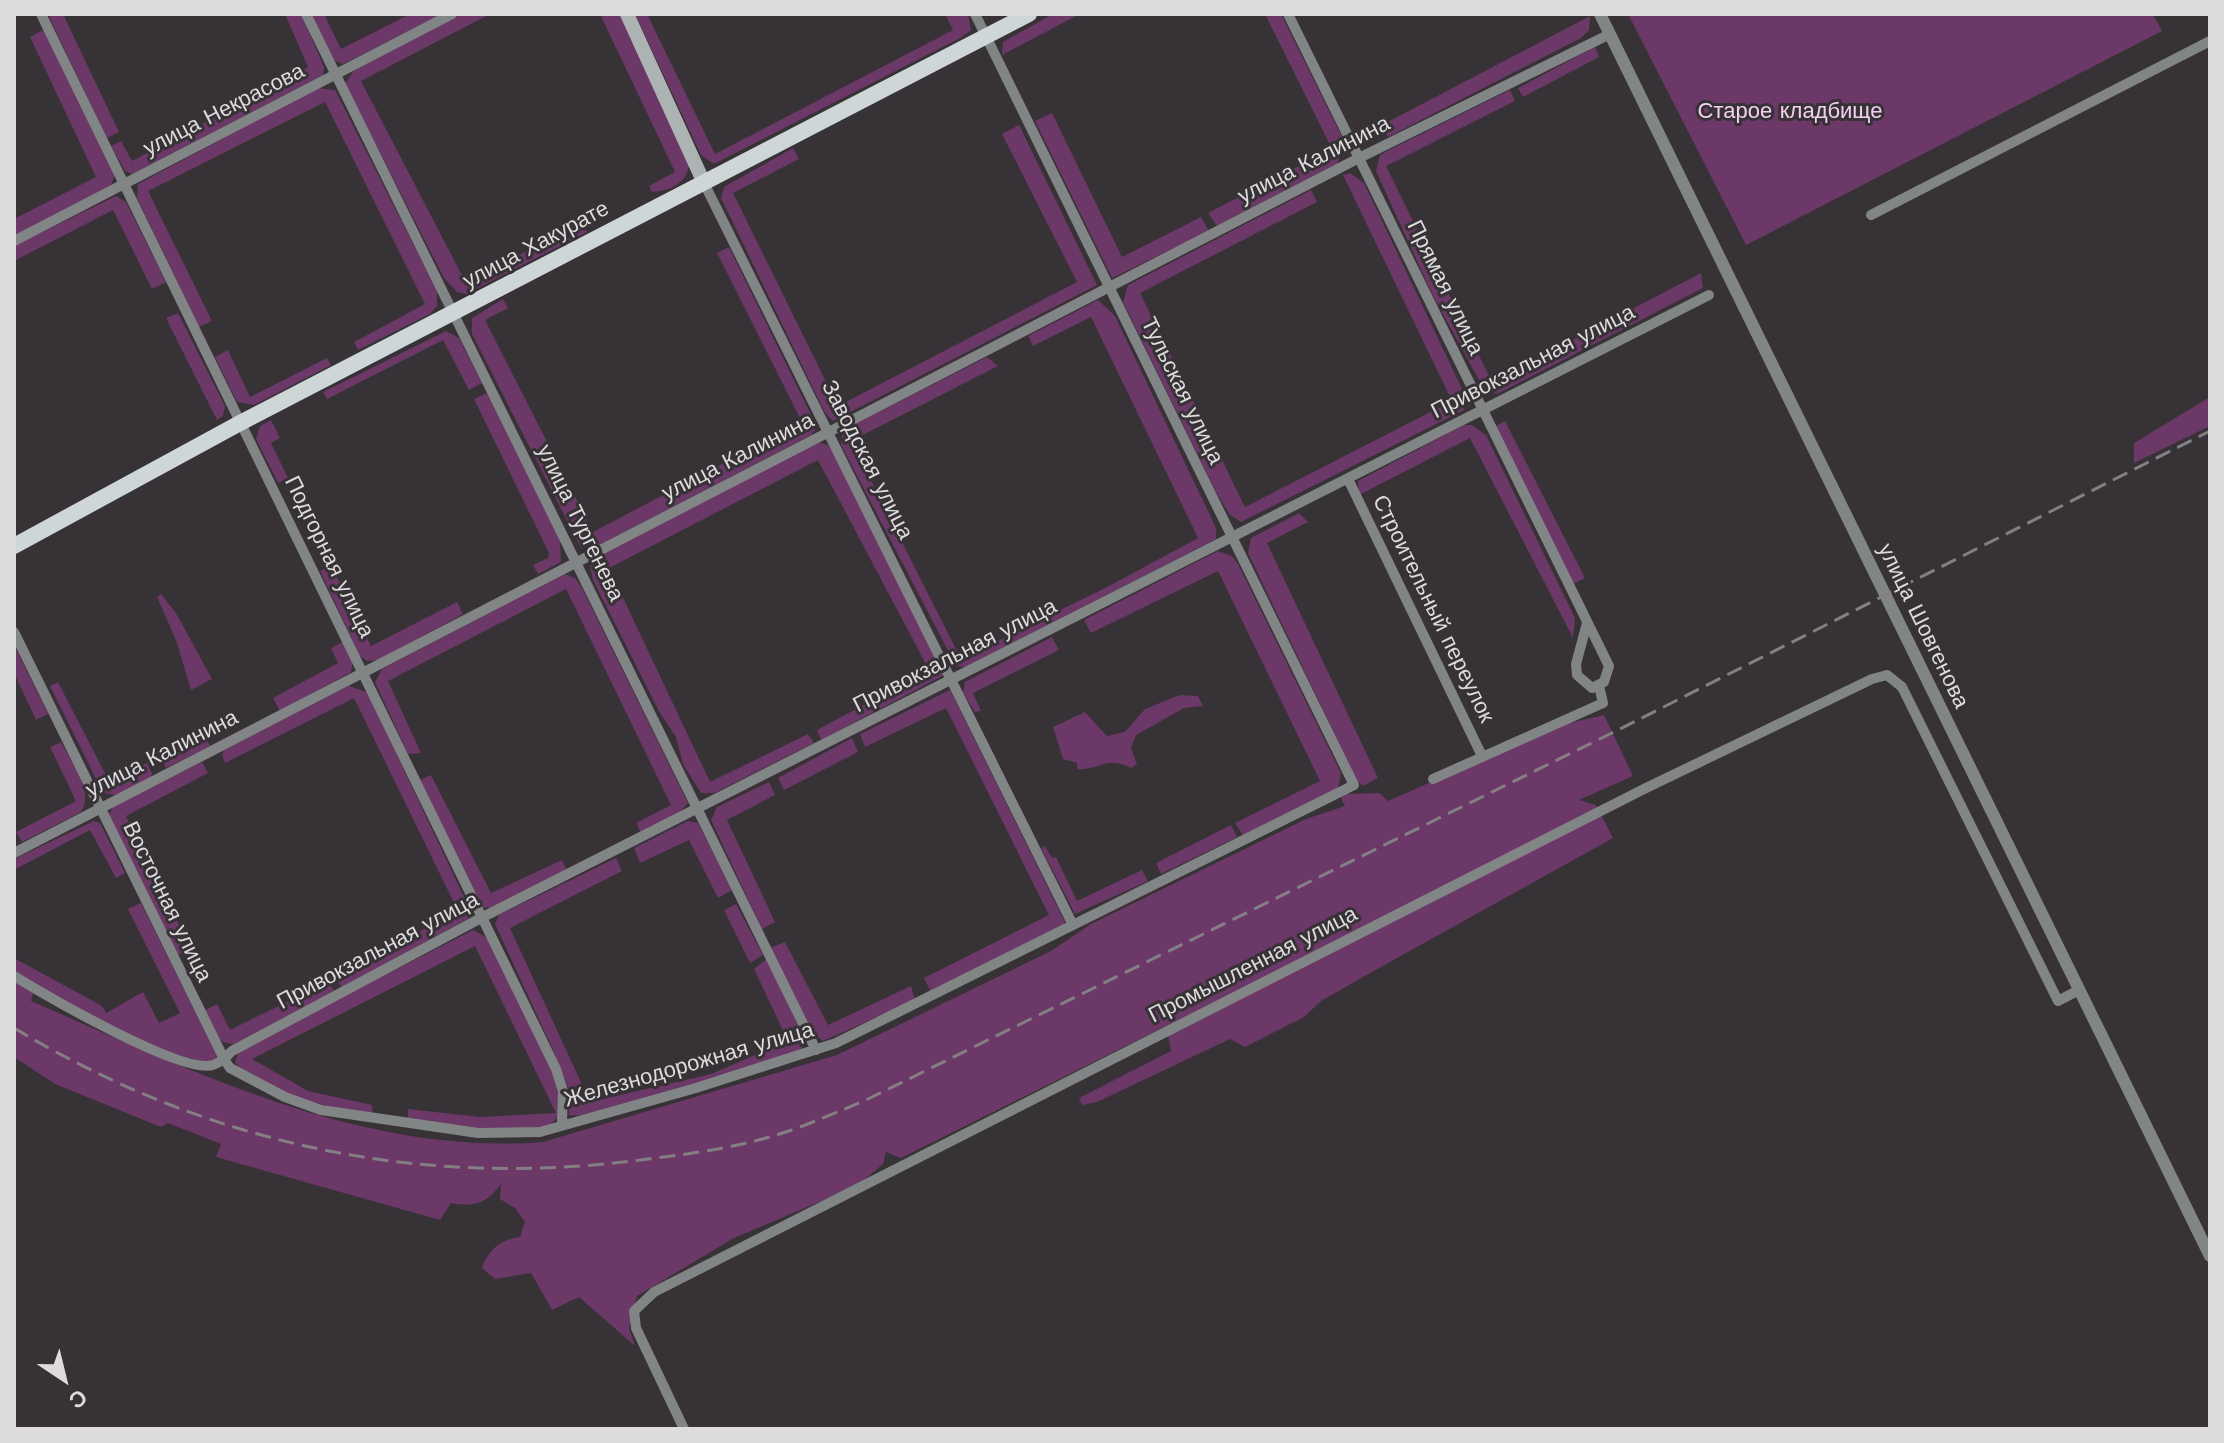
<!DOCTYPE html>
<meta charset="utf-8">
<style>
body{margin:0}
#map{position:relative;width:2224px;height:1443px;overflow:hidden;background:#373236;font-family:"Work Sans",sans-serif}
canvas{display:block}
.frame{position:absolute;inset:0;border:16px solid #dedbdd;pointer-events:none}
.north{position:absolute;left:24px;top:1339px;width:80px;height:80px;-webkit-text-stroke:6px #373236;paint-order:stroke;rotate:145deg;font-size:22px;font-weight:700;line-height:32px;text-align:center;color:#dedbdd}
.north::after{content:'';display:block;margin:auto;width:28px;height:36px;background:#dedbdd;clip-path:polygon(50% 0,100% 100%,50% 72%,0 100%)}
</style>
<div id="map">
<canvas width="2224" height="1443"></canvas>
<div class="frame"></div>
<div class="north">С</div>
</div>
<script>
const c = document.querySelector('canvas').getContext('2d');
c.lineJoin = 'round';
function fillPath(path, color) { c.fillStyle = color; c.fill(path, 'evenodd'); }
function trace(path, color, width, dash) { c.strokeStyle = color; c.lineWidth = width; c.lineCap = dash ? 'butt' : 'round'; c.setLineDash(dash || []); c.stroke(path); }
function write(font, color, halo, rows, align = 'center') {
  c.font = font + ' "Work Sans",sans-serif'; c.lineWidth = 6; c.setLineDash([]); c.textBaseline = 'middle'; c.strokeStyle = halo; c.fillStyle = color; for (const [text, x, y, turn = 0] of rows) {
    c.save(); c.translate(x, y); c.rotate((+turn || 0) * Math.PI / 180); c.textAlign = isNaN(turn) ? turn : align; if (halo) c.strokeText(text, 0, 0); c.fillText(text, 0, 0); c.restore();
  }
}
const green = new Path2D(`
 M55,14H63L119,132L107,138L49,17Z
 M285,14H301L324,67L323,75L132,174L125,171L111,146L121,141L132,161L308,67Z
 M311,14H324L341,49L410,14H442L343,64L333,60Z
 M462,14H490L361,81L466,283L581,222L587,232L466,294L457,292L444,278L345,84L355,69Z
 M600,14H620L689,163C688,183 670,191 652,192L649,186L675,172Z
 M635,14H647L715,154L953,30L945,14H968L971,30L962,37L714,164L701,155Z
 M1053,14H1080L1002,55L1003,42Z
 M1265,14H1281L1345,143L1337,164L1217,226L1208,213L1332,149Z
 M1628,14H2153L2162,31L1746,245Z
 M1590,16L1589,30L1581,38L1388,137L1382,125Z
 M45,29L115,175L110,187L14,236V219L96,177L30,37Z
 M1595,47L1599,57L1523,97L1518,88Z
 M318,88L335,90L437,291V306L430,314L358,350L354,342L425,304L325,102L148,191L212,321L199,327L137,198L138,184Z
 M1510,90L1515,101L1386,166L1492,382L1701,273L1703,288L1497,394L1483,387L1433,296L1376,171L1380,155L1389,150Z
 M1052,113L1122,257L1201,217L1209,231L1112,278L1035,121Z
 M1019,125L1097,285L833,421L825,413L721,198L724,187L793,148L799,159L733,193L838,406L1077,282L1002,134Z
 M1350,173L1364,183L1465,395L1464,410L1241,522L1230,515L1216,492L1123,302L1128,285L1311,190L1317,202L1140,293L1245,507L1452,401L1343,175Z
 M116,196L126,202L166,282L152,289L113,210L14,261V246Z
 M729,247L817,427L811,435L599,545L581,548L472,334V318L503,299L508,308L485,320L593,532L802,422L717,253Z
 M1098,300L1115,316L1216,528V539L965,667L956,666L841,445L842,436L851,426L987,357L998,366L851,441L961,659L1109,586L1198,538L1091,317L1033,346L1028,336Z
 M178,313L225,406L223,416L217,420L166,318Z
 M446,331L459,338L482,383L469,390L443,340L327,399L323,392Z
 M228,350L250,397L327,358L331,365L254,405L237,402L215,357Z
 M487,393L560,541L561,562L538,574L533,565L548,558L549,553L474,399Z
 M2210,397V426L2134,463V443Z
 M271,420L280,438L271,443L288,478L278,483L256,439L260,426Z
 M1505,421L1585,578L1573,584L1496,426Z
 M1464,425H1472L1486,435L1575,618L1573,638L1470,438L1359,495L1358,481Z
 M818,442L828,445L833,453L944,675L821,740L817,730L929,670L818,460L609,568L710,782L808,734L814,743L714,793H701L683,764L676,737L660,713L593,580L590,566L595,558Z
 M1299,513L1308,522L1267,543L1378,778L1363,786L1357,781L1248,553L1251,538Z
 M1218,551L1232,556L1238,564L1341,773L1338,789L1243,835L1235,823L1320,781L1218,571L1091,633L1084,620Z
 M331,565L371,646L457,602L463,614L378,660L367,661L360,656L320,571Z
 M565,574L575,578L582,588L688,803L680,812L641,833L636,823L671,805L566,589L388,681L421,753L408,754L375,682L382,669Z
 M161,594L176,613L212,679L191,690L176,640L157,597Z
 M1052,637L1059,650L973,693L981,711L975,712L963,693L965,682Z
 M344,641L353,660L351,672L280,711L273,698L338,663L331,648Z
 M14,645L48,714L36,720L14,673Z
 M58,682L109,781L147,763L152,774L150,778L116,795L103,793L50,686Z
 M349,686L367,692L473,916L342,987L334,977L458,911L354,698L225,763L222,755L224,750Z
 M950,690L1065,922L1063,928L931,992L924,978L1049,915L946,708L865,747L860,734Z
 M1180,695L1198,696L1203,706L1184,708L1136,735L1131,748L1137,764L1131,768C1105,755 1100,771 1077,769V763L1063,759L1053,727L1085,712L1107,736L1125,732L1145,709Z
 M1604,715L1633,776L1579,800L1596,805L1613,838L1379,968L1321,1001L1304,1017L1245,1047L1230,1039L1097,1102L1082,1105L1079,1098L1171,1051L1166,1026L901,1158L886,1152L883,1164L857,1186L734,1238L637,1296L629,1328L635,1346L579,1297L552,1310L531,1273L495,1279L482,1268C489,1250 500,1239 520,1237L525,1222L515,1208L500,1199L501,1184C486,1204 475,1207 451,1203L440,1220L216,1157L221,1144L168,1123L161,1127L55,1084L14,1057V981L33,993L31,1001C192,1071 363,1156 543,1142L837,1055L1051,951L1091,924L1306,819L1345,806L1341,798L1346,794L1379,793L1388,801L1561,725Z
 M204,734L210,746L166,768L161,756Z
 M852,738L858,752L784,790L778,778Z
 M61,742C71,761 95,791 81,812L22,842L16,832L76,801L50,747Z
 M202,762L208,773L126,816L191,949L175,956L109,814L114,806Z
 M431,775L491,893L562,860L567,871L491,908L481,907L420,780Z
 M769,782L775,795L727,820L775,922L762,929L711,820L717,807Z
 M94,821L100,823L125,873L116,878L90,830L14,870V859Z
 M688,821L698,823L732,890L718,898L689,840L640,863L634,848Z
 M1231,825L1237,837L1161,874L1156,863Z
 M1045,846L1052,858L1056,857L1077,901L1142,870L1148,881L1075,914L1041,848Z
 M616,858L622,871L510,928L590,1102L711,1074L788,1041L754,969L767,959L802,1034V1048L795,1054L585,1116L569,1115L568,1087L553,1050L495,924L499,915Z
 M141,903L217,1056L211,1063C140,1050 76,1007 14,972V958L102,1006L106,1013L143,992L159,1023L180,1013L128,909Z
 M736,904L763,955L750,963L724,910Z
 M473,930L489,939L555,1076C558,1089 564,1107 556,1119C541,1142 434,1125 408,1122V1109L480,1117L556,1113L475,946L252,1059L308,1091L372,1105L373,1117C335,1108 261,1093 235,1063L239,1050Z
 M785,942L828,1025L911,986L915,1000L823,1041L813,1033L770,948Z
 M329,981L334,991L234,1044C215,1044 210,1026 203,1011L217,1004L230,1030Z`);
const minor = new Path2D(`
 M41,14L556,1069L563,1091L562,1122
 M306,14L816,1050
 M1288,14L1609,666L1604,682L1592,688L1577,675L1576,664L1587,623
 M704,183L1072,923
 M1871,215L2210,41
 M14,241L452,14
 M1348,479L1482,756
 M14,632L224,1059L232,1051L481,918L1709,295
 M1433,779L1603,703L1599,686
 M14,853L1359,158L1610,34
 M14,976C45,995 182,1075 213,1065C217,1064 220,1061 224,1059L230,1068L285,1097L321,1110L478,1133L540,1132L696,1088L836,1043L1354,785L975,14
 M684,1429L636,1328L634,1311L654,1292L1644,789L1872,679L1887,675L1902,687L2058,1001L2079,990`);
const tertiary = new Path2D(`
 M1600,14L2210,1256`);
const secondary = new Path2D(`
 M627,14L704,183`);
const primary = new Path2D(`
 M14,546L240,423L1029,14`);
const rail = new Path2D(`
 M14,1028C209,1145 422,1190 648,1159C689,1154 733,1148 773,1136C804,1127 834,1113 864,1101L1616,731L2210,431`);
const streetNames = [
 ["улица Некрасова",224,110,-27],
 ["улица Калинина",1314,160,-27],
 ["улица Хакурате",536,245,-28],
 ["Прямая улица",1445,288,64],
 ["Привокзальная улица",1533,362,-27],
 ["Тульская улица",1182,391,64],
 ["улица Калинина",738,457,-27],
 ["Заводская улица",867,460,63],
 ["улица Тургенева",580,523,64],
 ["Подгорная улица",329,557,64],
 ["Строительный переулок",1433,609,64],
 ["улица Шовгенова",1923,626,64],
 ["Привокзальная улица",955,656,-27],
 ["улица Калинина",162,754,-27],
 ["Восточная улица",167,902,64],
 ["Привокзальная улица",378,951,-28],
 ["Промышленная улица",1253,965,-27],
 ["Железнодорожная улица",689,1065,-16]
];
const parkNames = [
 ["Старое кладбище",1790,112]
];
fillPath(green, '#6b3867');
trace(minor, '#828585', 10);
trace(tertiary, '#828585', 12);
trace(secondary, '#adb3b3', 14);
trace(primary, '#cfd6d7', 16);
trace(rail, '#847f83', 3, [16, 8]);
write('22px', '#dedbdd', '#373236', streetNames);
write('22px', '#f5cff1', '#373236', parkNames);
</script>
